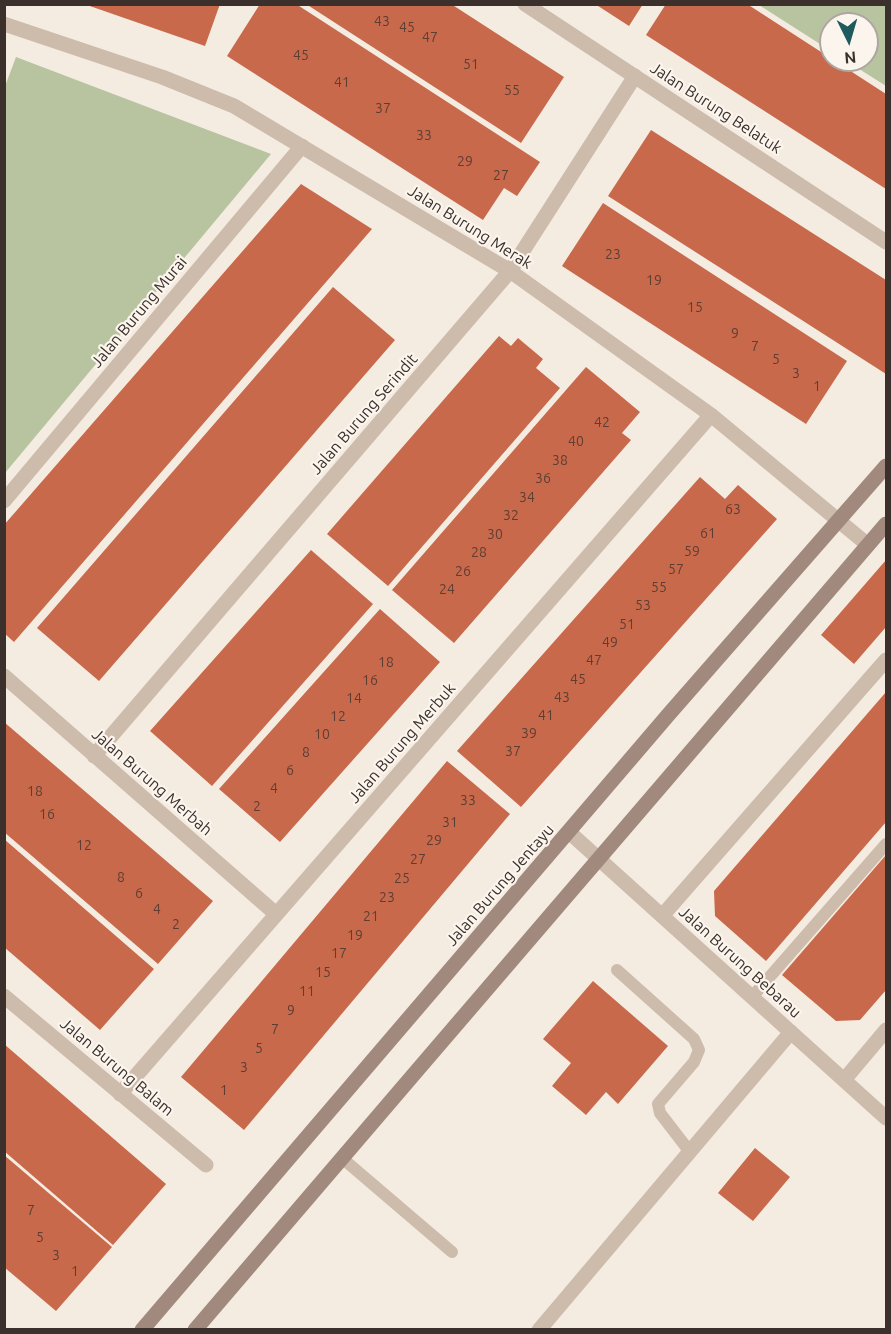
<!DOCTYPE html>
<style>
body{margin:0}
#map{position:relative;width:891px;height:1334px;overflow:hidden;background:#f4ebe1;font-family:Ubuntu,sans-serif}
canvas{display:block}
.frame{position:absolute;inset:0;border:6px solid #3b302b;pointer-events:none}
.north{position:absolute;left:819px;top:12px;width:60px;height:60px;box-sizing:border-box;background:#fbf5ee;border:2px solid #aea6a0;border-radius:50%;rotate:175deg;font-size:16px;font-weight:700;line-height:24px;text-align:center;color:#3b302b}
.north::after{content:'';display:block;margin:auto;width:21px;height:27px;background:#1f5a5e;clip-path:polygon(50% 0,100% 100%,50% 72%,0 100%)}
</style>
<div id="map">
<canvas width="891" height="1334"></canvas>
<div class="frame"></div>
<div class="north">N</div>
</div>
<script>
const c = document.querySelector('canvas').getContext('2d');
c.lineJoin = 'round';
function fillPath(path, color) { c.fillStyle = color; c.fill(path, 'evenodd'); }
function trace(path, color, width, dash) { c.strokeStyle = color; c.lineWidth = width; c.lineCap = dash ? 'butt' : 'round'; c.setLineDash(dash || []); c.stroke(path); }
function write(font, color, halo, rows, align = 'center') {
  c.font = font + ' Ubuntu,sans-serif'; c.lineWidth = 4.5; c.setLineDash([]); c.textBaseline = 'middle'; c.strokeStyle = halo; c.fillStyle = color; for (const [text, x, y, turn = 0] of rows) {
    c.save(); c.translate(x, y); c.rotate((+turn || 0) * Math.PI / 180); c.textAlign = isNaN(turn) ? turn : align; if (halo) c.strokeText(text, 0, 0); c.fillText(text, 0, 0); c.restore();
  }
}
const green = new Path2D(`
 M759,5H886V86L845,60H867V24H831V51Z
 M16,57L271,154L5,473L4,89Z`);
const building = new Path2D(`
 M84,4H220L205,46Z
 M260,4H296L540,162L517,196L504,188L483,220L227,56Z
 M306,4H451L564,77L521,143Z
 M595,4H643L629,26Z
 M666,4H747L886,94V189L646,35Z
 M651,130L886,280V374L608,196Z
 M301,184L372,229L14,642L4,633V525Z
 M603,203L847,361L806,424L562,266Z
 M333,287L395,340L99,681L37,628Z
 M499,336L511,346L518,338L543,359L536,368L560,388L388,586L327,534Z
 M586,367L640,412L622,433L631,440L454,643L392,590Z
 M700,477L725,499L738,485L777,519L521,807L457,751Z
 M311,550L373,604L212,786L150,731Z
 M886,560V627L854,664L821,635Z
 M380,609L440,662L280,842L219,789Z
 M886,692V822L766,961L715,916L714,891Z
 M4,722L213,901L158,964L4,832Z
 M447,761L510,814L244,1130L181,1077Z
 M4,839L154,969L100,1030L4,947Z
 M886,855V990L860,1020L836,1021L782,975Z
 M593,981L668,1046L618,1104L606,1092L586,1115L552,1086L571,1063L543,1039Z
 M4,1044L166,1184L113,1245L4,1151Z
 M755,1148L790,1177L753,1221L718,1193Z
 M4,1155L112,1247L56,1311L4,1267Z`);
const lane = new Path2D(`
 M617,970L694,1039L699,1050L694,1062L658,1104L660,1113L690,1152
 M752,997L886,844
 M342,1158L452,1252`);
const street = new Path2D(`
 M525,4L886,242
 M4,24L162,77L234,106L510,271L711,415L868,545
 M4,501L302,146
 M4,676L276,914
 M94,756L510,271L635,76
 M569,832L886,1118
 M662,916L886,660
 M4,996L206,1165
 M844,1080L886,1030
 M120,1094L711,415
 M539,1330L791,1032`);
const secondary = new Path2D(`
 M142,1330L669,714L886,466
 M195,1330C425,1061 656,792 886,524`);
const numberNames = [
 ["43",382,21],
 ["45",407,27],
 ["47",430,37],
 ["45",301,55],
 ["51",471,64],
 ["41",342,82],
 ["55",512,90],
 ["37",383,108],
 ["33",424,135],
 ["29",465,161],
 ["27",501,175],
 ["23",613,254],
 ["19",654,280],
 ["15",695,307],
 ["9",735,333],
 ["7",755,346],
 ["5",776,359],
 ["3",796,373],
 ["1",817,386],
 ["42",602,422],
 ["40",576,441],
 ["38",560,460],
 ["36",543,478],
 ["34",527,497],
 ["63",733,509],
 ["32",511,515],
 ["61",708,533],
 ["30",495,534],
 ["59",692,551],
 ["28",479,552],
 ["57",676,569],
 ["26",463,571],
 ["55",659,587],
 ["24",447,589],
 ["53",643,605],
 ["51",627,624],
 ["49",610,642],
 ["47",594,660],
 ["18",386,662],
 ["45",578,679],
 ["16",370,680],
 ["43",562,697],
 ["14",354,698],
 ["41",546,715],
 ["12",338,716],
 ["39",529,733],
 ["10",322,734],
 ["37",513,751],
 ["8",306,752],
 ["6",290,770],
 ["4",274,788],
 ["18",35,791],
 ["33",468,800],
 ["2",257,806],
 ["16",47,814],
 ["31",450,822],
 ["29",434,840],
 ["12",84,845],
 ["27",418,859],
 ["8",121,877],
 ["25",402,878],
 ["6",139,893],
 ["23",387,897],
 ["4",157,909],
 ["21",371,916],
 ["2",176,924],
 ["19",355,935],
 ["17",339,953],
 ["15",323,972],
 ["11",307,991],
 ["9",291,1010],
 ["7",275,1029],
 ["5",259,1048],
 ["3",244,1067],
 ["1",224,1090],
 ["7",31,1210],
 ["5",40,1237],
 ["3",56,1255],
 ["1",75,1271]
];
const streetNames = [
 ["Jalan Burung Belatuk",716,108,33],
 ["Jalan Burung Merak",470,227,32],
 ["Jalan Burung Murai",139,312,-50],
 ["Jalan Burung Serindit",364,414,-49],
 ["Jalan Burung Merbuk",402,743,-49],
 ["Jalan Burung Merbah",152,782,41],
 ["Jalan Burung Jentayu",500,885,-49],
 ["Jalan Burung Bebarau",740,962,42],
 ["Jalan Burung Balam",117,1067,40]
];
fillPath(green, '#b8c4a0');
fillPath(building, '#c8694b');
trace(lane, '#cdbbac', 12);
trace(street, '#cdbbac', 15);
trace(secondary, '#a18a7d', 15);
write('14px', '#5e3e33', null, numberNames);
write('16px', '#3b302b', '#fbf5ee', streetNames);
</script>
